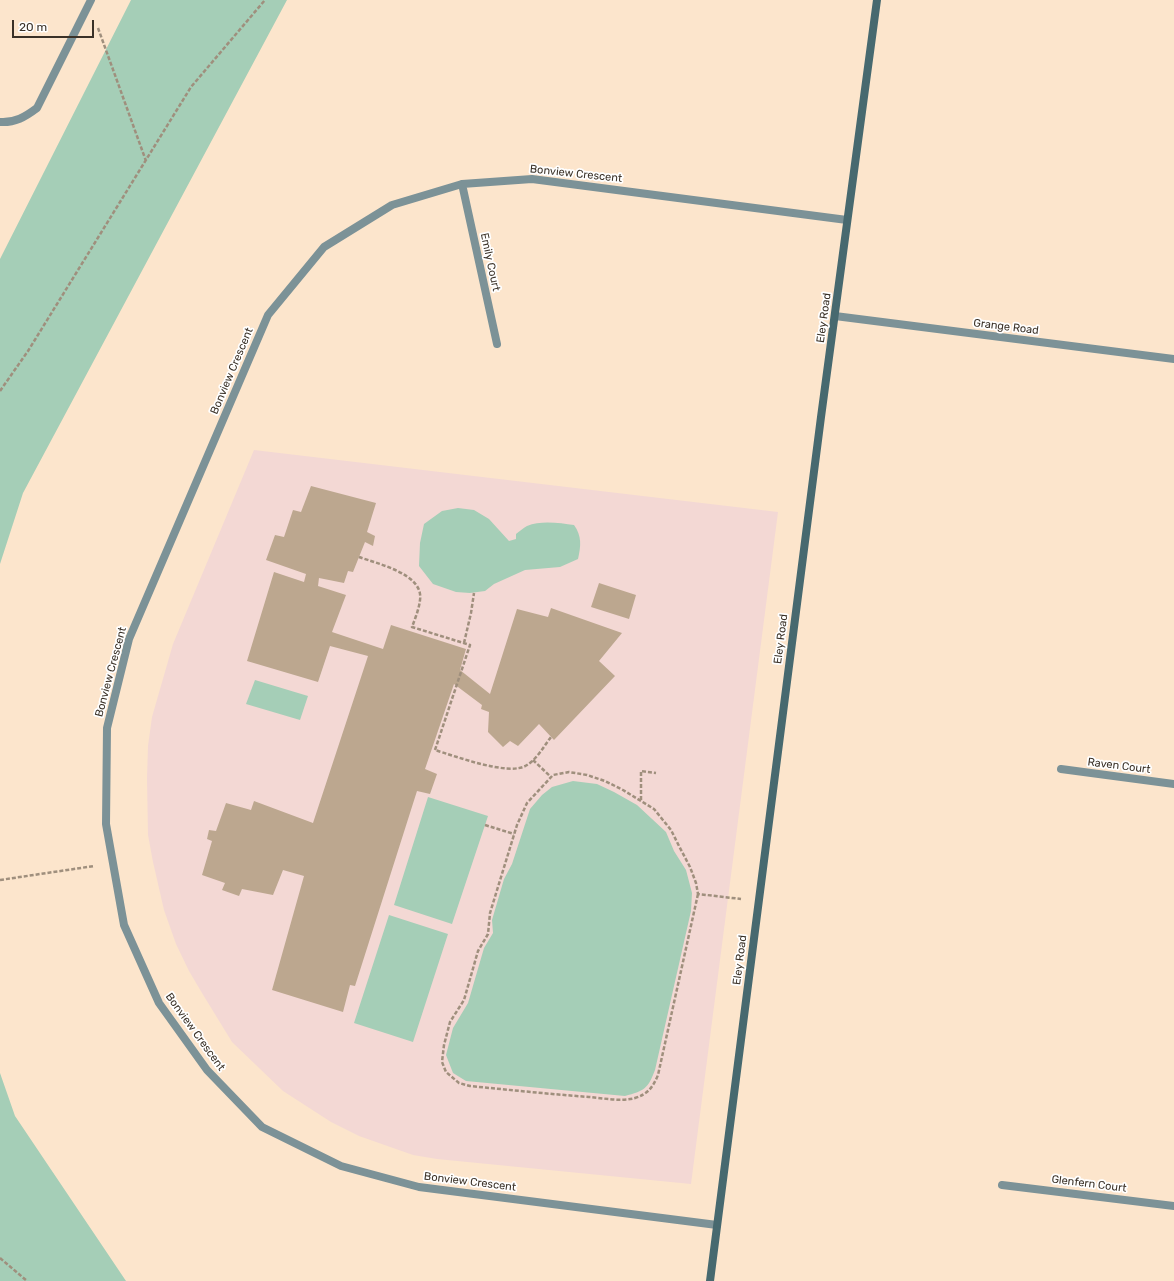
<!DOCTYPE html>
<style>
body{margin:0}
#map{position:relative;width:1174px;height:1281px;overflow:hidden;background:#fce5cc;font-family:Rubik,sans-serif}
canvas{display:block}
.scale{position:absolute;left:12px;top:20px;width:82px;height:18px;box-sizing:border-box;border:2px solid #3a3127;border-top:0;padding-left:5px;font-size:12px;line-height:14px;white-space:nowrap;color:#3a3127;-webkit-text-stroke:3px #fff;paint-order:stroke}
</style>
<div id="map">
<canvas width="1174" height="1281"></canvas>
<div class="scale">20 m</div>
</div>
<script>
const c = document.querySelector('canvas').getContext('2d');
c.lineJoin = 'round';
function fillPath(path, color) { c.fillStyle = color; c.fill(path, 'evenodd'); }
function trace(path, color, width, dash) { c.strokeStyle = color; c.lineWidth = width; c.lineCap = dash ? 'butt' : 'round'; c.setLineDash(dash || []); c.stroke(path); }
function write(font, color, halo, rows, align = 'center') {
  c.font = font + ' Rubik,sans-serif'; c.lineWidth = 3.5; c.setLineDash([]); c.textBaseline = 'middle'; c.strokeStyle = halo; c.fillStyle = color; for (const [text, x, y, turn = 0] of rows) {
    c.save(); c.translate(x, y); c.rotate((+turn || 0) * Math.PI / 180); c.textAlign = isNaN(turn) ? turn : align; if (halo) c.strokeText(text, 0, 0); c.fillText(text, 0, 0); c.restore();
  }
}
const education = new Path2D(`
 M254,450L778,512L691,1184L437,1159L413,1155L359,1136L331,1122L283,1091L232,1042L202,993L189,971L176,944L164,910L153,862L148,835L147,778L148,746L152,717L173,644Z`);
const green = new Path2D(`
 M131,0H287L23,493L0,564V259Z
 M458,508L474,510L489,519L509,541L516,539V534C520,531 523,528 527,526C541,520 560,523 574,525C582,536 581,546 578,559L560,567L525,570L494,584L485,591L470,593L456,592L433,584L419,566L420,543L424,524L442,511Z
 M255,680L308,696L300,720L246,704Z
 M573,781L597,784L614,792L637,805L666,832L674,851L686,870L692,893L691,911L655,1070C648,1089 644,1091 625,1096L466,1081L453,1073L446,1055L453,1028L468,1003L484,948L493,933L492,920L504,879L512,864L530,809L542,795L552,787Z
 M428,797L488,816L452,924L394,905Z
 M389,915L448,934L413,1042L354,1023Z
 M0,1073L15,1116L126,1281H0Z`);
const building = new Path2D(`
 M311,486L376,503L367,532L375,536L373,546L365,542L353,572L348,571L344,583L319,578L318,586L346,595L332,632L383,649L391,625L466,649L460,670L490,694L517,609L548,617L551,608L622,633L599,661L615,676L554,740L539,724L518,746L510,741L503,747L488,732L489,712L481,709L482,705L454,684L425,769L437,774L430,794L417,791L355,986L350,985L343,1012L272,990L304,876L283,870L273,895L242,889L239,896L222,890L225,883L202,875L212,841L207,839L209,830L216,831L226,803L251,810L254,801L313,823L368,656L330,646L318,682L247,661L274,572L304,582L306,574L266,560L275,535L284,537L293,510L301,512Z
 M599,583L636,595L629,619L591,607Z`);
const path = new Path2D(`
 M98,28L146,161
 M0,391L28,351L191,87L265,0
 M359,557C378,564 424,574 420,600C419,609 415,619 412,627L470,645L435,750C455,756 510,777 527,765C537,759 544,746 551,737
 M464,643L471,613L474,593
 M533,760L551,777
 M641,800V771L656,773
 M485,825L514,834
 M0,880L94,866
 M698,894L658,1075C653,1087 648,1094 635,1098C621,1102 603,1098 589,1097C549,1094 510,1090 470,1086L459,1083L446,1072L442,1062L444,1045L450,1022L464,1000L478,951L488,934L490,913L517,825L527,803L553,775L569,772L587,775L605,781L623,790L654,809L671,830L679,846L690,867L696,883L698,894L741,899
 M0,1258L27,1281`);
const minor = new Path2D(`
 M0,122C15,123 25,117 37,108L91,0
 M462,184L497,344
 M835,316L1174,359
 M1061,769L1174,784
 M1002,1185L1174,1206
 M717,1225L419,1187L341,1166L262,1127L207,1070L159,1003L124,925L106,824L107,728L129,639L268,315L324,247L392,205L462,184L532,179L847,220`);
const secondary = new Path2D(`
 M710,1281L821,417L877,0`);
const streetNames = [
 ["Bonview Crescent",576,174,6],
 ["Emily Court",490,262,78],
 ["Eley Road",824,318,-82],
 ["Grange Road",1006,327,7],
 ["Bonview Crescent",232,371,-67],
 ["Eley Road",781,639,-83],
 ["Bonview Crescent",111,672,-75],
 ["Raven Court",1119,766,7],
 ["Eley Road",740,960,-83],
 ["Bonview Crescent",195,1032,54],
 ["Bonview Crescent",470,1182,7],
 ["Glenfern Court",1089,1184,7]
];
fillPath(education, '#f3d8d4');
fillPath(green, '#a5ceb7');
fillPath(building, '#bca78f');
trace(path, '#9f8f7d', 2.5, [4, 2]);
trace(minor, '#7c9297', 8);
trace(secondary, '#47696f', 8);
write('11px', '#3a3127', '#fff', streetNames);
</script>
